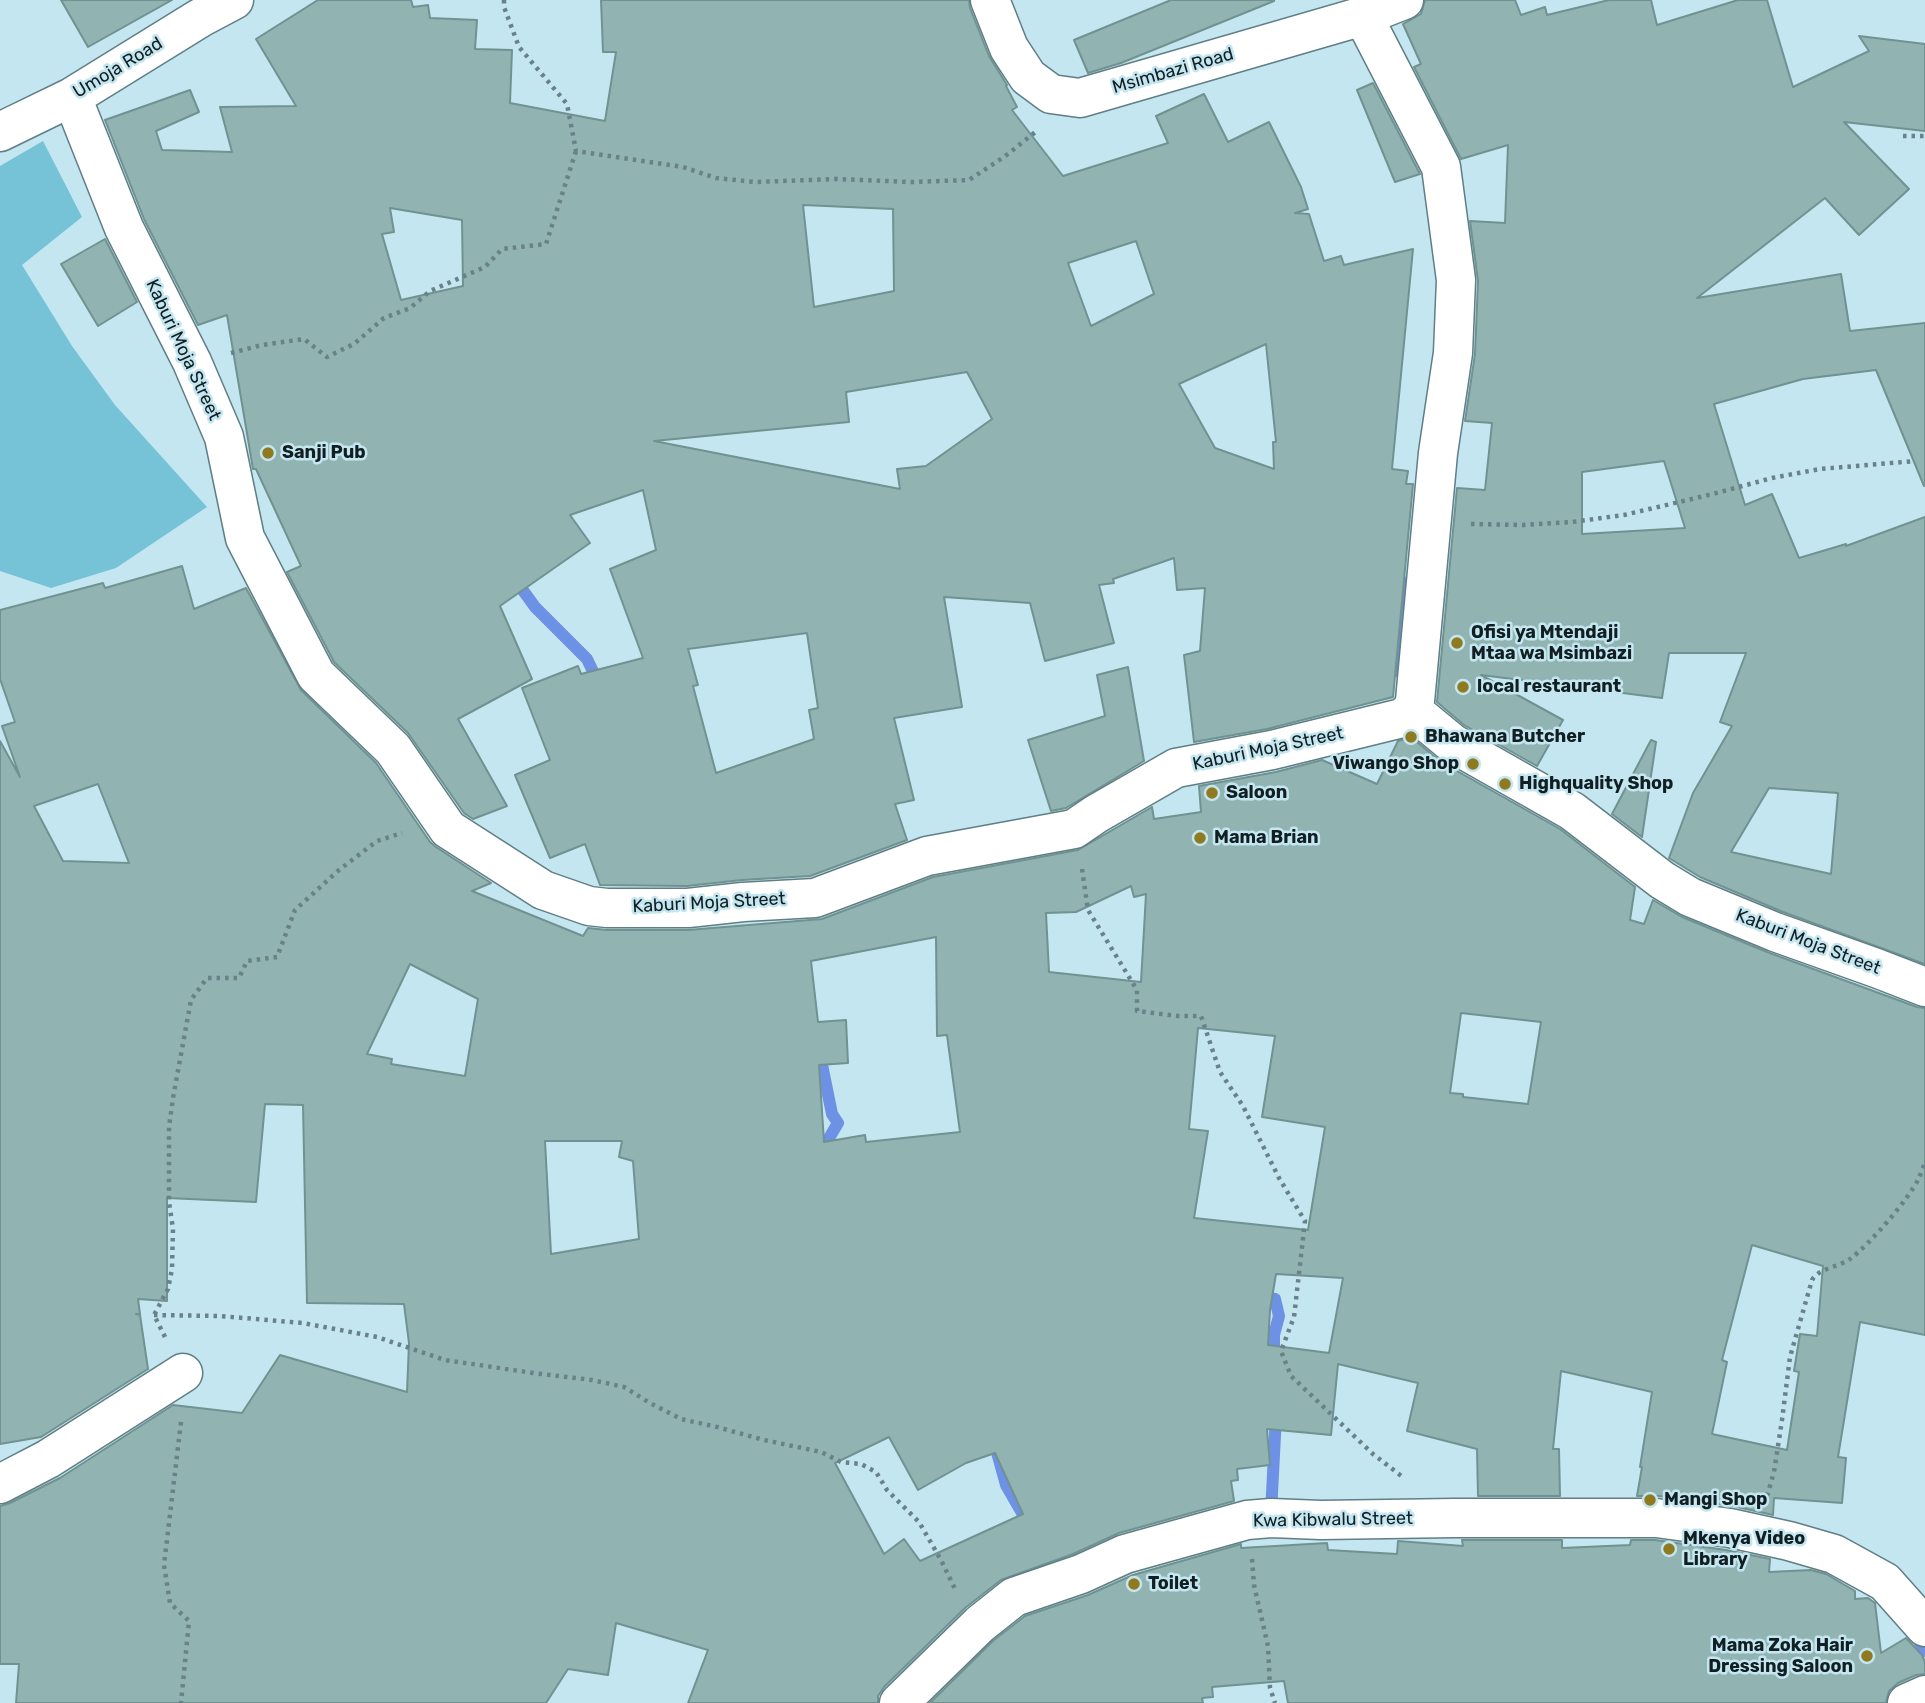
<!DOCTYPE html>
<style>
body{margin:0}
canvas{display:block;background:#c4e6f0}
</style>
<canvas width="1925" height="1703"></canvas>
<script>
const c = document.querySelector('canvas').getContext('2d');
c.lineJoin = 'round';
function fillPath(path, color) { c.fillStyle = color; c.fill(path, 'evenodd'); }
function trace(path, color, width, dash) { c.strokeStyle = color; c.lineWidth = width; c.lineCap = dash ? 'butt' : 'round'; c.setLineDash(dash || []); c.stroke(path); }
function write(font, color, halo, rows, align = 'center') {
  c.font = font + ' Rubik,sans-serif'; c.lineWidth = 5; c.setLineDash([]); c.textBaseline = 'middle'; c.strokeStyle = halo; c.fillStyle = color; for (const [text, x, y, turn = 0] of rows) {
    c.save(); c.translate(x, y); c.rotate((+turn || 0) * Math.PI / 180); c.textAlign = isNaN(turn) ? turn : align; if (halo) c.strokeText(text, 0, 0); c.fillText(text, 0, 0); c.restore();
  }
}
const green = new Path2D(`
 M43,141L82,217L22,265L72,346L115,405L207,507L116,568L51,588L0,571V166Z`);
const stream = new Path2D(`
 M514,578L535,607L587,659L600,686
 M1407,683L1398,668L1402,614L1408,582
 M819,1155L838,1123L832,1114L819,1050
 M1257,1296L1275,1299L1279,1316L1274,1335V1363
 M996,1449L1006,1485L1029,1525
 M1271,1513L1276,1416
 M1913,1631L1925,1651`);
const building = new Path2D(`
 M61,0H172L88,47Z
 M318,0H411L413,7L428,5L430,18L477,20L475,49L512,50L510,103L605,121L616,52H603L601,0H969L970,8L989,56L1007,85L1006,86L1017,107L1012,110L1063,176L1168,143L1156,116L1204,94L1228,142L1269,122L1301,187L1308,209L1295,213L1309,214L1324,261L1341,256L1344,265L1413,249L1392,469L1408,471L1406,484H1413L1393,697L1267,729L1194,742L1184,655L1200,651L1205,588L1177,590L1174,558L1113,579L1114,583L1099,585L1114,643L1045,661L1030,603L944,597L962,707L894,718L914,800L895,804L907,840L810,876L742,880L687,886L600,885L585,844L550,858L515,775L550,760L522,688L578,666L581,674L643,658L610,569L656,550L643,490L570,515L590,543L500,606L532,679L458,719L507,806L473,819L464,813L408,733L334,662L287,572L301,566L256,469H253L227,315L198,325L144,219L105,120L190,90L199,112L156,131L162,150L232,152L220,107L296,106L256,39ZM803,205L893,209L894,291L814,307ZM390,208L462,220L463,286L401,300L382,234L394,232ZM1136,241L1154,294L1091,326L1068,263ZM1266,344L1276,442H1273L1274,469L1215,448L1179,384ZM967,372L992,419L926,466L897,469L900,489L654,441L849,422L846,392ZM807,633L818,708L809,710L814,739L716,773L693,686L698,685L688,649Z
 M1171,0H1274V1L1121,63L1088,73L1074,40Z
 M1425,0H1515L1521,15L1545,7L1547,15L1609,0H1651L1657,25L1738,0H1767L1793,87L1869,51L1859,36L1925,44V131L1844,122L1909,189L1859,235L1825,198L1697,298L1841,274L1850,331L1925,323V486H1924L1876,370L1803,379L1714,404L1745,505L1772,494L1799,558L1846,544V546L1925,517V964L1783,912L1700,877L1669,858L1693,793L1732,726L1720,722L1746,653H1669L1662,698L1481,675L1563,720L1537,766L1464,725L1437,702L1457,488L1485,490L1492,423L1465,421L1475,354L1478,281L1470,221L1505,223L1508,145L1461,159L1414,67L1421,64L1403,24L1421,14ZM1664,461L1685,528L1582,534V472ZM1769,788L1838,793L1831,874L1731,852Z
 M1373,83L1420,174L1395,182L1357,90Z
 M105,239L137,302L98,326L61,264Z
 M182,566L194,609L246,588L301,690L376,763L430,842L436,847L491,883L472,891L583,936L588,928L607,930H688L822,919L933,877L1078,850L1152,807L1154,819L1201,812L1199,786L1276,772L1322,760L1377,784L1398,741L1411,737L1441,762L1560,829L1635,887L1630,920L1644,924L1653,900L1682,917L1767,952L1917,1007L1925,1008V1335L1860,1322L1838,1457L1846,1458L1842,1503L1774,1498L1773,1515L1733,1506L1659,1496H1637L1642,1467H1640L1652,1392L1561,1371L1553,1449H1559L1560,1496H1478L1477,1449L1407,1431L1418,1383L1338,1364L1331,1435L1267,1429L1270,1465L1237,1469L1238,1480L1231,1481L1234,1501L1119,1533L1073,1554L1001,1580L965,1608L884,1687L878,1696V1703H688L708,1650L616,1623L608,1675L568,1669L546,1703H16L19,1664H0V1506L10,1503L60,1478L173,1405L242,1413L280,1355L407,1392L409,1343L404,1304L307,1303L303,1105L265,1104L256,1202L167,1198V1301L138,1299L140,1314H136L140,1315L148,1369L41,1437L0,1444V741L20,777L2,726L15,722L0,679V610L103,583L105,588ZM98,784L129,863L63,861L34,806ZM1131,886L1134,897L1146,894L1141,982L1049,972L1046,913L1076,912ZM936,937L937,1036L947,1035L960,1132L866,1142L865,1135L824,1142L819,1065L848,1063L846,1020L818,1022L811,961ZM410,964L478,999L465,1076L391,1064L392,1059L367,1054ZM1461,1013L1541,1022L1528,1104L1463,1097V1094L1450,1093ZM1198,1028L1275,1036L1262,1117L1325,1127L1308,1230L1194,1218L1208,1131L1189,1129ZM545,1141H622L619,1157L633,1161L639,1239L551,1254ZM1752,1245L1823,1266L1817,1336L1800,1334L1794,1371L1799,1372L1787,1450L1712,1434L1727,1362L1722,1360ZM1276,1274L1343,1278L1329,1353L1268,1345L1270,1310ZM889,1437L918,1490L966,1463L995,1453L1023,1514L920,1561L904,1539L884,1554L835,1463Z
 M1128,667L1144,761L1066,808L1051,811L1028,740L1105,716L1097,675Z
 M1651,740L1656,742L1642,837L1612,814Z
 M1462,1540H1562V1548L1630,1545L1631,1540H1655L1726,1550L1770,1559L1769,1572L1811,1570L1826,1574L1855,1591V1599L1868,1598L1875,1603L1881,1653L1906,1638L1922,1655L1925,1662V1674L1916,1675L1898,1683L1889,1691L1886,1703H1288L1284,1681L1212,1687L1213,1697L1202,1698L1203,1703H930L994,1640L1025,1616L1088,1595L1133,1575L1241,1544V1548L1327,1543L1328,1550L1397,1554L1398,1541L1463,1546Z`);
const path = new Path2D(`
 M504,0V7L519,47L567,104L576,151L683,167L716,178L755,182L836,179L911,182L969,180L1004,157L1038,130
 M1903,136H1925
 M231,353L262,345L304,339L327,357L354,344L384,318L410,308L430,291L485,267L502,249L546,244L576,151
 M1471,524L1523,525L1572,522L1624,515L1713,494L1772,478L1820,469L1915,461
 M1082,869L1088,910L1137,990V1011L1178,1016H1201L1220,1072L1243,1106L1279,1178L1305,1221L1294,1317L1281,1351L1291,1376L1373,1454L1404,1478
 M154,1315L220,1316L303,1323L377,1337L445,1360L533,1373L592,1380L624,1387L650,1403L681,1419L717,1427L764,1440L821,1452L841,1462L861,1464L876,1472L887,1490L919,1522L941,1560L956,1591
 M165,1337L154,1315L168,1289L172,1269L173,1229L169,1202V1127L173,1098L191,1000L207,978H239L247,961L277,957L295,910L339,870L377,841L402,833
 M181,1422L164,1565L170,1603L189,1621L181,1703
 M1767,1496L1774,1472L1782,1420L1790,1357L1812,1280C1819,1268 1839,1267 1850,1259C1869,1245 1909,1199 1919,1178C1921,1173 1923,1168 1925,1163
 M1252,1559L1254,1585L1268,1646L1270,1688L1275,1703`);
const minor = new Path2D(`
 M990,0L1009,48L1028,77L1051,94L1080,98L1363,16L1404,0
 M72,97L124,228L192,362L224,437L245,538L316,675L393,749L448,829L543,890L589,906L607,908H688L743,902L815,898L927,856L1074,829L1096,814L1176,768L1272,750L1402,718L1412,710L1415,701L1438,453L1453,353L1456,280L1441,167L1363,16
 M0,132L72,97L200,18L234,0
 M1412,710L1452,743L1572,811L1662,880L1690,897L1775,932L1876,968L1925,987
 M0,1484L48,1459L183,1373
 M899,1703L980,1624L1014,1597L1081,1574L1125,1554L1247,1520L1271,1518L1321,1520L1454,1518H1656L1730,1528L1789,1541L1834,1554L1885,1582L1925,1627
 M1907,1703L1925,1695`);
const markers = [
 [268,453,7,"#8f7a20"],
 [1457,643,7,"#8f7a20"],
 [1463,687,7,"#8f7a20"],
 [1411,737,7,"#8f7a20"],
 [1473,764,7,"#8f7a20"],
 [1505,784,7,"#8f7a20"],
 [1212,793,7,"#8f7a20"],
 [1200,838,7,"#8f7a20"],
 [1650,1500,7,"#8f7a20"],
 [1669,1549,7,"#8f7a20"],
 [1134,1584,7,"#8f7a20"],
 [1867,1656,7,"#8f7a20"]
];
const streetNames = [
 ["Umoja Road",118,68,-31],
 ["Msimbazi Road",1173,71,-16],
 ["Kaburi Moja Street",183,350,65],
 ["Kaburi Moja Street",1268,749,-12],
 ["Kaburi Moja Street",709,903,-3],
 ["Kaburi Moja Street",1808,942,21],
 ["Kwa Kibwalu Street",1333,1520,-1]
];
const poiNames = [
 ["Sanji Pub",282,453],
 ["Ofisi ya Mtendaji",1471,633],
 ["Mtaa wa Msimbazi",1471,654],
 ["local restaurant",1477,687],
 ["Bhawana Butcher",1425,737],
 ["Viwango Shop",1459,764,"right"],
 ["Highquality Shop",1519,784],
 ["Saloon",1226,793],
 ["Mama Brian",1214,838],
 ["Mangi Shop",1664,1500],
 ["Mkenya Video",1683,1539],
 ["Library",1683,1560],
 ["Toilet",1148,1584],
 ["Mama Zoka Hair",1853,1646,"right"],
 ["Dressing Saloon",1853,1667,"right"]
];
fillPath(green, '#76c3d8');
trace(stream, '#6d91e4', 12);
fillPath(building, '#91b4b2');
trace(building, '#709290', 2);
trace(minor, '#5f7e86', 41);
trace(path, '#698188', 4.5, [3.5, 5]);
trace(minor, '#fff', 38);
for (const [x, y, r, color] of markers) { const dot = new Path2D(); dot.arc(x, y, r, 0, 2 * Math.PI); c.fillStyle = color; c.fill(dot); trace(dot, '#c4e6f0', 2.5); }
write('18px', '#111e22', '#c4e6f0', streetNames);
write('bold 18px', '#111e22', '#c4e6f0', poiNames, 'left');
</script>
